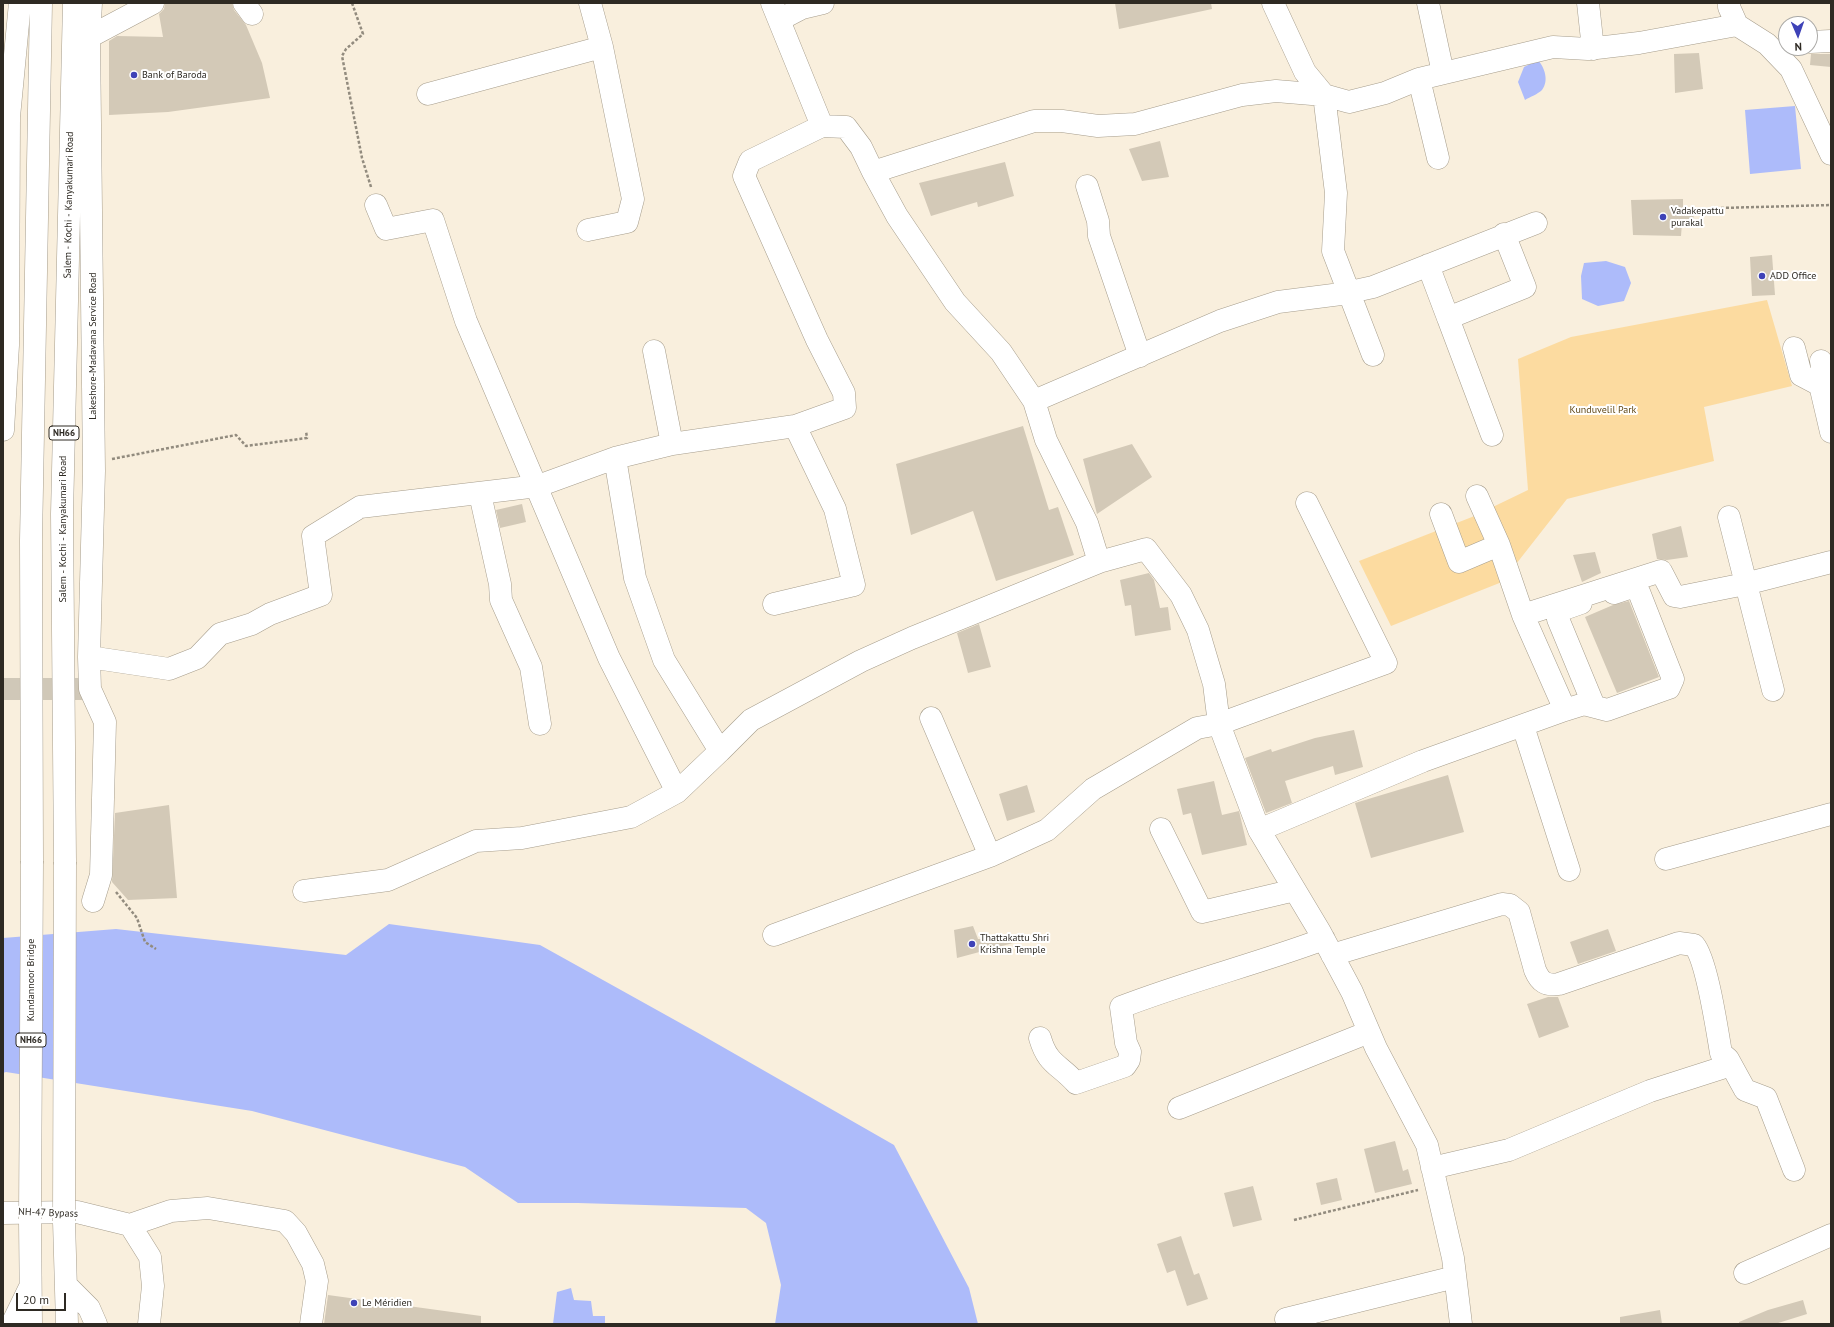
<!DOCTYPE html>
<meta charset="utf-8">
<style>
body{margin:0}
#map{position:relative;width:1834px;height:1327px;overflow:hidden;background:#f9efdd;font-family:"PT Sans",sans-serif}
canvas{display:block}
.frame{position:absolute;inset:0;border:4px solid #2e2a23;pointer-events:none}
.north{position:absolute;left:1778px;top:16px;width:40px;height:40px;box-sizing:border-box;background:#fff;border:1px solid #abaaa7;border-radius:50%;rotate:178deg;font-size:11px;font-weight:700;line-height:16px;text-align:center;color:#2e2a23}
.north::after{content:'';display:block;margin:auto;width:14px;height:18px;background:#3e42b7;clip-path:polygon(50% 0,100% 100%,50% 72%,0 100%)}
.scale{position:absolute;left:16px;top:1293px;width:50px;height:18px;box-sizing:border-box;border:2px solid #2e2a23;border-top:0;padding-left:5px;font-size:12px;line-height:14px;white-space:nowrap;color:#2e2a23;-webkit-text-stroke:3px #fff;paint-order:stroke}
</style>
<div id="map">
<canvas width="1834" height="1327"></canvas>
<div class="frame"></div>
<div class="north">N</div>
<div class="scale">20 m</div>
</div>
<script>
const c = document.querySelector('canvas').getContext('2d');
c.lineJoin = 'round';
function fillPath(path, color) { c.fillStyle = color; c.fill(path, 'evenodd'); }
function trace(path, color, width, dash) { c.strokeStyle = color; c.lineWidth = width; c.lineCap = dash ? 'butt' : 'round'; c.setLineDash(dash || []); c.stroke(path); }
function write(font, color, halo, rows, align = 'center') {
  c.font = font + ' "PT Sans",sans-serif'; c.lineWidth = 4; c.setLineDash([]); c.textBaseline = 'middle'; c.strokeStyle = halo; c.fillStyle = color; for (const [text, x, y, turn = 0] of rows) {
    c.save(); c.translate(x, y); c.rotate((+turn || 0) * Math.PI / 180); c.textAlign = isNaN(turn) ? turn : align; if (halo) c.strokeText(text, 0, 0); c.fillText(text, 0, 0); c.restore();
  }
}
const green = new Path2D(`
 M1767,300L1792,386L1704,407L1714,461L1567,499L1502,582L1391,626L1359,561L1472,517L1528,490L1518,359L1571,337Z`);
const water = new Path2D(`
 M1538,60C1545,68 1549,81 1542,90C1538,94 1530,97 1525,100L1518,82L1524,67Z
 M1795,106L1801,169L1750,174L1745,110Z
 M1606,261L1625,267L1631,283L1624,301L1598,306L1582,299L1581,276L1584,263Z
 M389,924L540,945L700,1034L894,1145L969,1288L978,1324H775L781,1285L766,1223L746,1208L578,1203H518L465,1167L252,1111L6,1072L3,1073V938L116,929L346,955Z
 M571,1288L574,1300L591,1301L593,1316H605V1324H553L557,1292Z`);
const building = new Path2D(`
 M165,3H232L234,10L246,25L262,63L270,98L168,112L109,115V41L117,36L163,37L159,14L164,9Z
 M1115,3H1211L1212,9L1119,29Z
 M1699,53L1703,89L1675,93L1674,54Z
 M1811,54H1831V67L1810,65Z
 M1160,141L1169,177L1142,181L1129,149Z
 M1005,162L1014,196L978,207L977,202L931,216L919,183Z
 M1683,199V210L1694,212L1693,224L1682,223L1681,236L1633,235L1631,200Z
 M1772,255L1775,295L1752,296L1750,257Z
 M1023,426L1049,510L1058,507L1074,555L996,581L973,511L911,535L896,464Z
 M1132,444L1152,477L1097,514L1083,459Z
 M522,504L526,522L500,528L496,510Z
 M1681,526L1688,557L1667,560L1657,559L1652,534Z
 M1595,552L1601,573L1582,582L1573,555Z
 M1149,573L1154,580L1160,608L1168,607L1171,630L1135,636L1131,605L1125,606L1120,580Z
 M1629,601L1659,677L1617,693L1585,617L1613,605Z
 M979,624L991,667L968,673L957,633Z
 M1354,730L1363,767L1335,775L1333,766L1285,781L1292,803L1266,813L1245,758L1271,749L1272,752L1315,738Z
 M1448,775L1464,832L1371,858L1355,803Z
 M1214,781L1222,815L1239,811L1247,845L1202,855L1191,813L1183,815L1177,789Z
 M1027,785L1035,812L1007,821L999,794Z
 M169,805L177,898L128,900L112,882L115,813Z
 M973,926L978,939L1012,938L1013,943L957,958L954,930Z
 M1608,929L1616,951L1578,964L1570,942Z
 M1548,997H1558L1569,1027L1539,1038L1527,1004Z
 M1395,1141L1403,1171L1408,1169L1412,1184L1375,1193L1364,1149Z
 M1337,1178L1342,1200L1321,1205L1316,1183Z
 M1253,1186L1262,1220L1233,1227L1224,1193Z
 M1181,1236L1194,1275L1199,1273L1208,1299L1187,1306L1175,1270L1167,1273L1157,1244Z
 M328,1295L481,1316V1324H324Z
 M1803,1300L1807,1314L1775,1324H1739V1322L1768,1310Z
 M1660,1310L1662,1324H1620V1317Z`);
const minorTunnel = new Path2D(`
 M3,689H90`);
const path = new Path2D(`
 M352,3L363,34L346,49L342,56L362,158L371,187
 M1721,208L1831,205
 M112,459L236,435L246,446L307,438L306,431
 M116,892L137,918L145,942L156,949
 M1294,1220L1418,1190`);
const minor = new Path2D(`
 M91,3L89,37L94,471L89,657L90,689L105,722L101,875L93,901
 M244,3L252,14
 M1273,3L1305,72L1324,95L1336,193L1333,251L1373,355
 M1428,3L1443,73
 M1588,3L1593,49
 M1729,3V7L1737,25L1767,44L1791,69L1831,154
 M779,20L802,8L823,3
 M89,37L153,3
 M1810,42L1831,41
 M1419,79L1438,158
 M428,94L602,47
 M822,126L846,127L861,147L873,172L897,216L955,302L1001,352L1034,401L1046,440L1087,523L1099,562L1146,549L1181,595L1198,630L1214,684L1219,724L1259,830L1320,932L1352,992L1376,1048L1427,1145L1453,1258L1461,1324
 M873,172L1034,121H1062L1098,126L1135,124L1242,95L1276,91L1324,95L1349,102L1385,93L1419,79L1553,47L1588,49L1639,43L1737,25
 M1087,186L1098,221L1099,236L1140,356
 M376,205L386,229L433,220L466,321L609,658L677,792
 M588,230L627,222L633,199L602,47L590,3
 M1428,265L1448,318
 M1794,348L1801,375L1820,385L1831,432
 M654,351L672,444
 M1821,361L1824,379L1831,378
 M1034,401L1220,321L1278,302L1341,294L1373,287L1536,223
 M3,430L8,345L9,117L20,3
 M1492,435L1448,318L1525,287L1504,234
 M615,458L635,578L664,660L720,751
 M480,494L500,584L501,600L531,667L540,724
 M1477,496L1499,545L1523,615
 M1441,514L1459,562L1499,545
 M1729,517L1773,690
 M1581,603L1561,610L1558,619L1594,706
 M774,604L854,585L835,509L795,426
 M89,657L169,669L197,658L220,634L252,624L270,614L321,595L313,536L360,507L538,486L615,458L672,444L795,426L845,408L844,393L817,340L744,176L750,161L822,126L772,3
 M1565,710L1584,704L1607,710L1669,688L1673,679L1639,592L1632,587L1614,593
 M931,718L990,856
 M1523,726L1569,870
 M1161,829L1202,912L1295,890
 M1259,830L1423,761L1565,710L1523,615L1661,571L1674,596L1680,597L1745,584L1831,562
 M1666,859L1831,814
 M304,891L388,880L476,841L522,838L631,817L677,792L720,751L751,720L861,661L912,638L1099,562
 M774,935L990,856L1047,830L1093,789L1197,728L1219,724L1386,663L1307,503
 M1332,955L1502,904L1510,905L1519,912L1535,970C1540,982 1546,986 1559,984L1679,943L1694,945C1707,960 1717,1030 1721,1053L1728,1059L1745,1090L1766,1098L1794,1170
 M1040,1038C1048,1065 1059,1064 1076,1083L1125,1066L1129,1060L1130,1052L1126,1043L1121,1007C1188,981 1257,964 1324,939
 M1179,1108L1369,1032
 M1432,1168L1509,1150L1650,1091L1731,1065
 M3,1213L77,1212L130,1225L150,1257L153,1286L149,1324
 M130,1225L171,1211L208,1208L285,1221L296,1233L313,1264L317,1281L311,1324
 M1745,1273L1831,1235
 M1286,1319L1455,1277`);
const highway = new Path2D(`
 M32,861L31,540L41,3
 M65,862L62,514L74,3
 M30,1219L31,1324
 M64,1221L67,1324
 M67,1286L89,1308L96,1324
 M12,1324L29,1289`);
const highwayBridge = new Path2D(`
 M30,1219L32,861
 M64,1221L65,862`);
const markers = [
 [134,75,4,"#3e42b7"],
 [1663,217,4,"#3e42b7"],
 [1762,276,4,"#3e42b7"],
 [972,944,4,"#3e42b7"],
 [354,1303,4,"#3e42b7"]
];
const shields = [
 [64,433,30],
 [31,1040,30]
];
const shieldNames = [
 ["NH66",64,433],
 ["NH66",31,1040]
];
const poiNames = [
 ["Bank of Baroda",142,75],
 ["Vadakepattu",1671,211],
 ["purakal",1671,223],
 ["ADD Office",1770,276],
 ["Thattakattu Shri",980,938],
 ["Krishna Temple",980,950],
 ["Le Méridien",362,1303]
];
const streetNames = [
 ["Salem - Kochi - Kanyakumari Road",69,205,-89],
 ["Lakeshore-Madavana Service Road",93,346,-90],
 ["Salem - Kochi - Kanyakumari Road",63,529,-90],
 ["Kundannoor Bridge",31,980,-90],
 ["NH-47 Bypass",48,1213,2]
];
const parkNames = [
 ["Kunduvelil Park",1603,410]
];
fillPath(green, '#fcdba0');
fillPath(water, '#adbbfa');
fillPath(building, '#d3c9b7');
trace(minorTunnel, '#d0c8b8', 22, [22, 11]);
trace(minor, '#a69d8c', 23);
trace(highway, '#a69d8c', 23);
trace(path, '#928b7e', 2.5, [3, 2]);
trace(minor, '#fff', 22);
trace(highway, '#fff', 22);
trace(highwayBridge, '#a69d8c', 23, []);
trace(highwayBridge, '#fff', 22);
for (const [x, y, r, color] of markers) { const dot = new Path2D(); dot.arc(x, y, r, 0, 2 * Math.PI); c.fillStyle = color; c.fill(dot); trace(dot, '#fff', 1.5); }
for (const [x, y, w] of shields) { const box = new Path2D(); box.roundRect(x - w / 2, y - 7, w, 14, 3); c.fillStyle = '#fff'; c.fill(box); trace(box, '#2e2a23', 1); }
write('bold 9px', '#2e2a23', null, shieldNames);
write('10px', '#2e2a23', '#fff', poiNames, 'left');
write('10px', '#2e2a23', '#fff', streetNames);
write('10px', '#604817', '#fff', parkNames);
</script>
